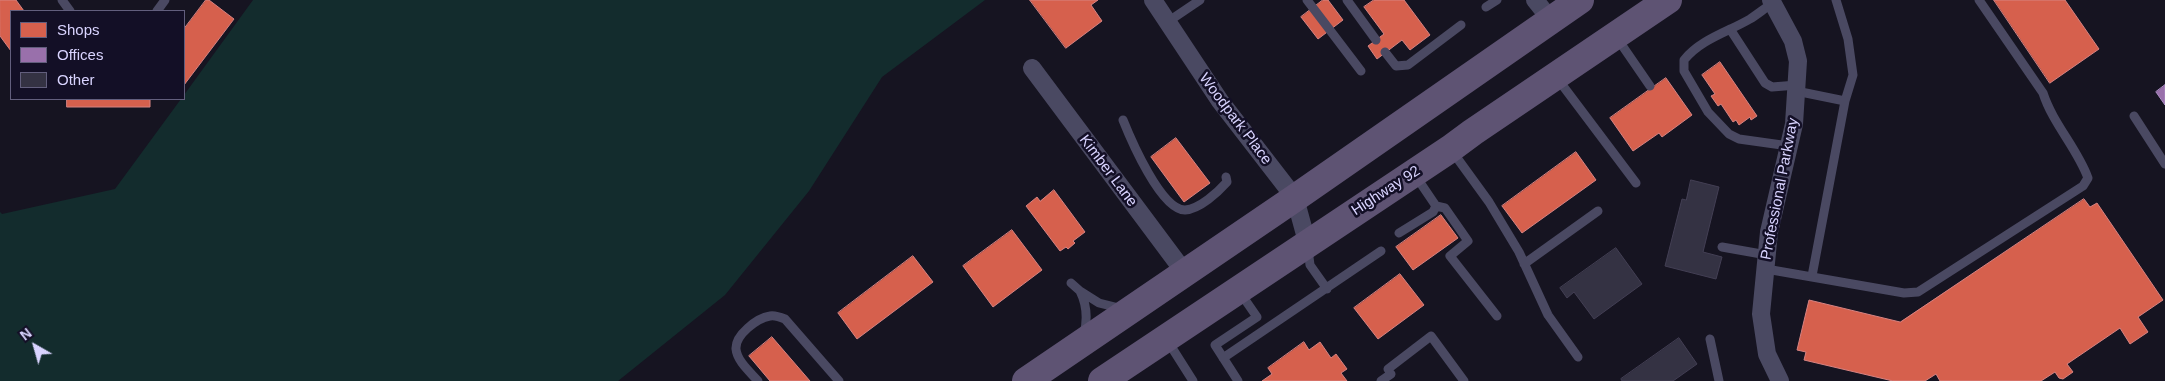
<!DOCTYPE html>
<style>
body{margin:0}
#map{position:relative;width:2165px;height:381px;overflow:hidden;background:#161421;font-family:Arial,sans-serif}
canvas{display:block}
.legend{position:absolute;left:10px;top:10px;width:175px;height:90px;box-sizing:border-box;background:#130f26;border:1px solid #625e7d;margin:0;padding:6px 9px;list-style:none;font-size:15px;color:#d9d4ff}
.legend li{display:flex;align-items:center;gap:10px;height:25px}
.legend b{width:25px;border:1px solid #625e7d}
.north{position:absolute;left:10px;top:321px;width:50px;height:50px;-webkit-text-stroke:4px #130f26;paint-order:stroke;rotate:322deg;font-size:14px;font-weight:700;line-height:20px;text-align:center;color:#d9d4ff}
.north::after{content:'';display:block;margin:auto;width:18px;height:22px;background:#d9d4ff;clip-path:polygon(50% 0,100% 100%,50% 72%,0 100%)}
</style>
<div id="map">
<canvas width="2165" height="381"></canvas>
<ul class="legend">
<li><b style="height:14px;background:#d6604d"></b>Shops</li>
<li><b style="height:14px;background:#9970ab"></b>Offices</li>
<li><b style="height:14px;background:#343243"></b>Other</li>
</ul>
<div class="north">N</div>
</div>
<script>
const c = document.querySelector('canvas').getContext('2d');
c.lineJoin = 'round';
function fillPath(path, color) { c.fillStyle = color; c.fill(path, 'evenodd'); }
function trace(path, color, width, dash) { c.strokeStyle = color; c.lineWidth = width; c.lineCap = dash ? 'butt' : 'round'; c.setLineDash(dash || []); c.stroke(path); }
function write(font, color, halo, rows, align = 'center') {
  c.font = font + ' Arial,sans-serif'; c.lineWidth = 5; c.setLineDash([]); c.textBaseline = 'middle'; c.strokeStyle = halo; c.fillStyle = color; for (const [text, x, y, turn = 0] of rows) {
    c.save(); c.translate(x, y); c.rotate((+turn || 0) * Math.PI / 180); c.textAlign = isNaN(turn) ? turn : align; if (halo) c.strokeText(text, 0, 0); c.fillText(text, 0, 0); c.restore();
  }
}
const green = new Path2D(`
 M253,0H985L882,77L809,191L725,295L618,381H0V212L2,214L115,189L181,99H184V95Z`);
const shops = new Path2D(`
 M0,0H16L24,11H11V51L0,36Z
 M206,0H209L234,19L184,85V29Z
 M1030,0H1098L1091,5L1102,21L1066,48Z
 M1323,0H1328L1343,20L1318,39L1301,17Z
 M1374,0H1404L1430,35L1410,50L1402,40L1377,59L1368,46L1384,34L1364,7Z
 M1994,0H2065L2099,49L2050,83Z
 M1720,62L1757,116L1751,120L1750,117L1739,125L1736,120L1733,122L1721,104L1718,106L1711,96L1715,94L1702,75Z
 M1666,78L1692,115L1662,137L1659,133L1633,151L1610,118Z
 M67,99H150V107H67Z
 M1176,138L1210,183L1184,202L1151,157Z
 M1576,152L1596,180L1522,233L1502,206Z
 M1054,190L1085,232L1073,241L1075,243L1068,249L1066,247L1060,251L1026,206L1037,197L1040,201Z
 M2084,199L2090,207L2097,203L2163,300L2138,317L2148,332L2130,344L2120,328L2067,364L2073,372L2063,379L2059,378L2055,372L2041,381H1940L1936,374L1925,381H1893L1804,360L1806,352L1797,350L1809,300L1900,322Z
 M1441,215L1458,238L1413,270L1396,247Z
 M1012,230L1042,270L993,307L963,266Z
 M913,256L933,282L857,339L838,313Z
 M1400,274L1424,305L1378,339L1354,308Z
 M772,337L810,381H770L749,356Z
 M1304,342L1309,350L1320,342L1331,358L1336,354L1347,369L1341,373L1347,381H1262L1272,374L1268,368Z`);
const offices = new Path2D(`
 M2165,85V105L2156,92Z`);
const building = new Path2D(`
 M1691,180L1719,187L1703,252L1722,257L1716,279L1665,266L1682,199L1686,200Z
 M1616,248L1642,284L1594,319L1574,292L1567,298L1560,288Z
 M1679,338L1697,364L1673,381H1622L1621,379Z`);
const service = new Path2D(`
 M62,0L70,11
 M1307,0L1361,71
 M1347,0L1376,40
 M1836,0L1848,39L1853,75L1845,101
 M1773,3C1765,8 1758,14 1750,19C1728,32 1701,39 1684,60V71L1708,112L1729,134L1739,139L1789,146
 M1486,7L1497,0
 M157,11L165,0
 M1166,23L1200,0
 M1730,29L1765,83L1772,87L1797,85
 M1617,38L1650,86
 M1385,52L1396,66L1408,65L1461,25
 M1557,78L1636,183
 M1796,91L1845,101L1812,276
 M2134,116L2165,164
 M1123,120C1131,140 1161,210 1185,210C1200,209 1218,192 1227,182L1226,177
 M1452,151L1489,202L1519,252L1548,315L1578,357
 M1436,206L1445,208L1468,241L1450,256L1497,316
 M1399,233L1433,212L1436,206L1415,175
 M1722,247L1767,255
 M1308,249L1310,265L1327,289
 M1524,264L1598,211
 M1766,269L1904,293L1918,292L2083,186L2088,178C2077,148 2053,124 2043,93L1979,0
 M1071,283L1080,291
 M1084,334C1088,318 1087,305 1080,291L1099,303L1123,309
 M1710,339L1719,381
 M1167,340L1193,381
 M1223,358L1381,251
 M1388,369L1431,336L1464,381
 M758,381C750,372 737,361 736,349C735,335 757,318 770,316C775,315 780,317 785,319L839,381
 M1238,381L1215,345L1257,317L1239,291
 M1381,381L1391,374`);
const minor = new Path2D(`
 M1153,0L1220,101L1295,198L1307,242
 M1535,0L1551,20
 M1771,0L1793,41L1798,61L1794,124L1769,232L1761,314L1767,354L1780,381
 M1032,68L1185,273`);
const primary = new Path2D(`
 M1026,381L1295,198L1580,0
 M1102,381L1450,149L1473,132L1668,0`);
const streetNames = [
 ["Woodpark Place",1235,119,53],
 ["Kimber Lane",1108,171,53],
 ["Professional Parkway",1780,189,-79],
 ["Highway 92",1386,191,-33]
];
fillPath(green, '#132c2d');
fillPath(shops, '#d6604d');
trace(shops, '#d78382', 1);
fillPath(offices, '#9970ab');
trace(offices, '#ac8ec4', 1);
fillPath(building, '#343243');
trace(building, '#433f54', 1);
trace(service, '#4a4962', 9);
trace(minor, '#4a4962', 18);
trace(primary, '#5e5373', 28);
write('15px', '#d9d4ff', '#130f26', streetNames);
</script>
